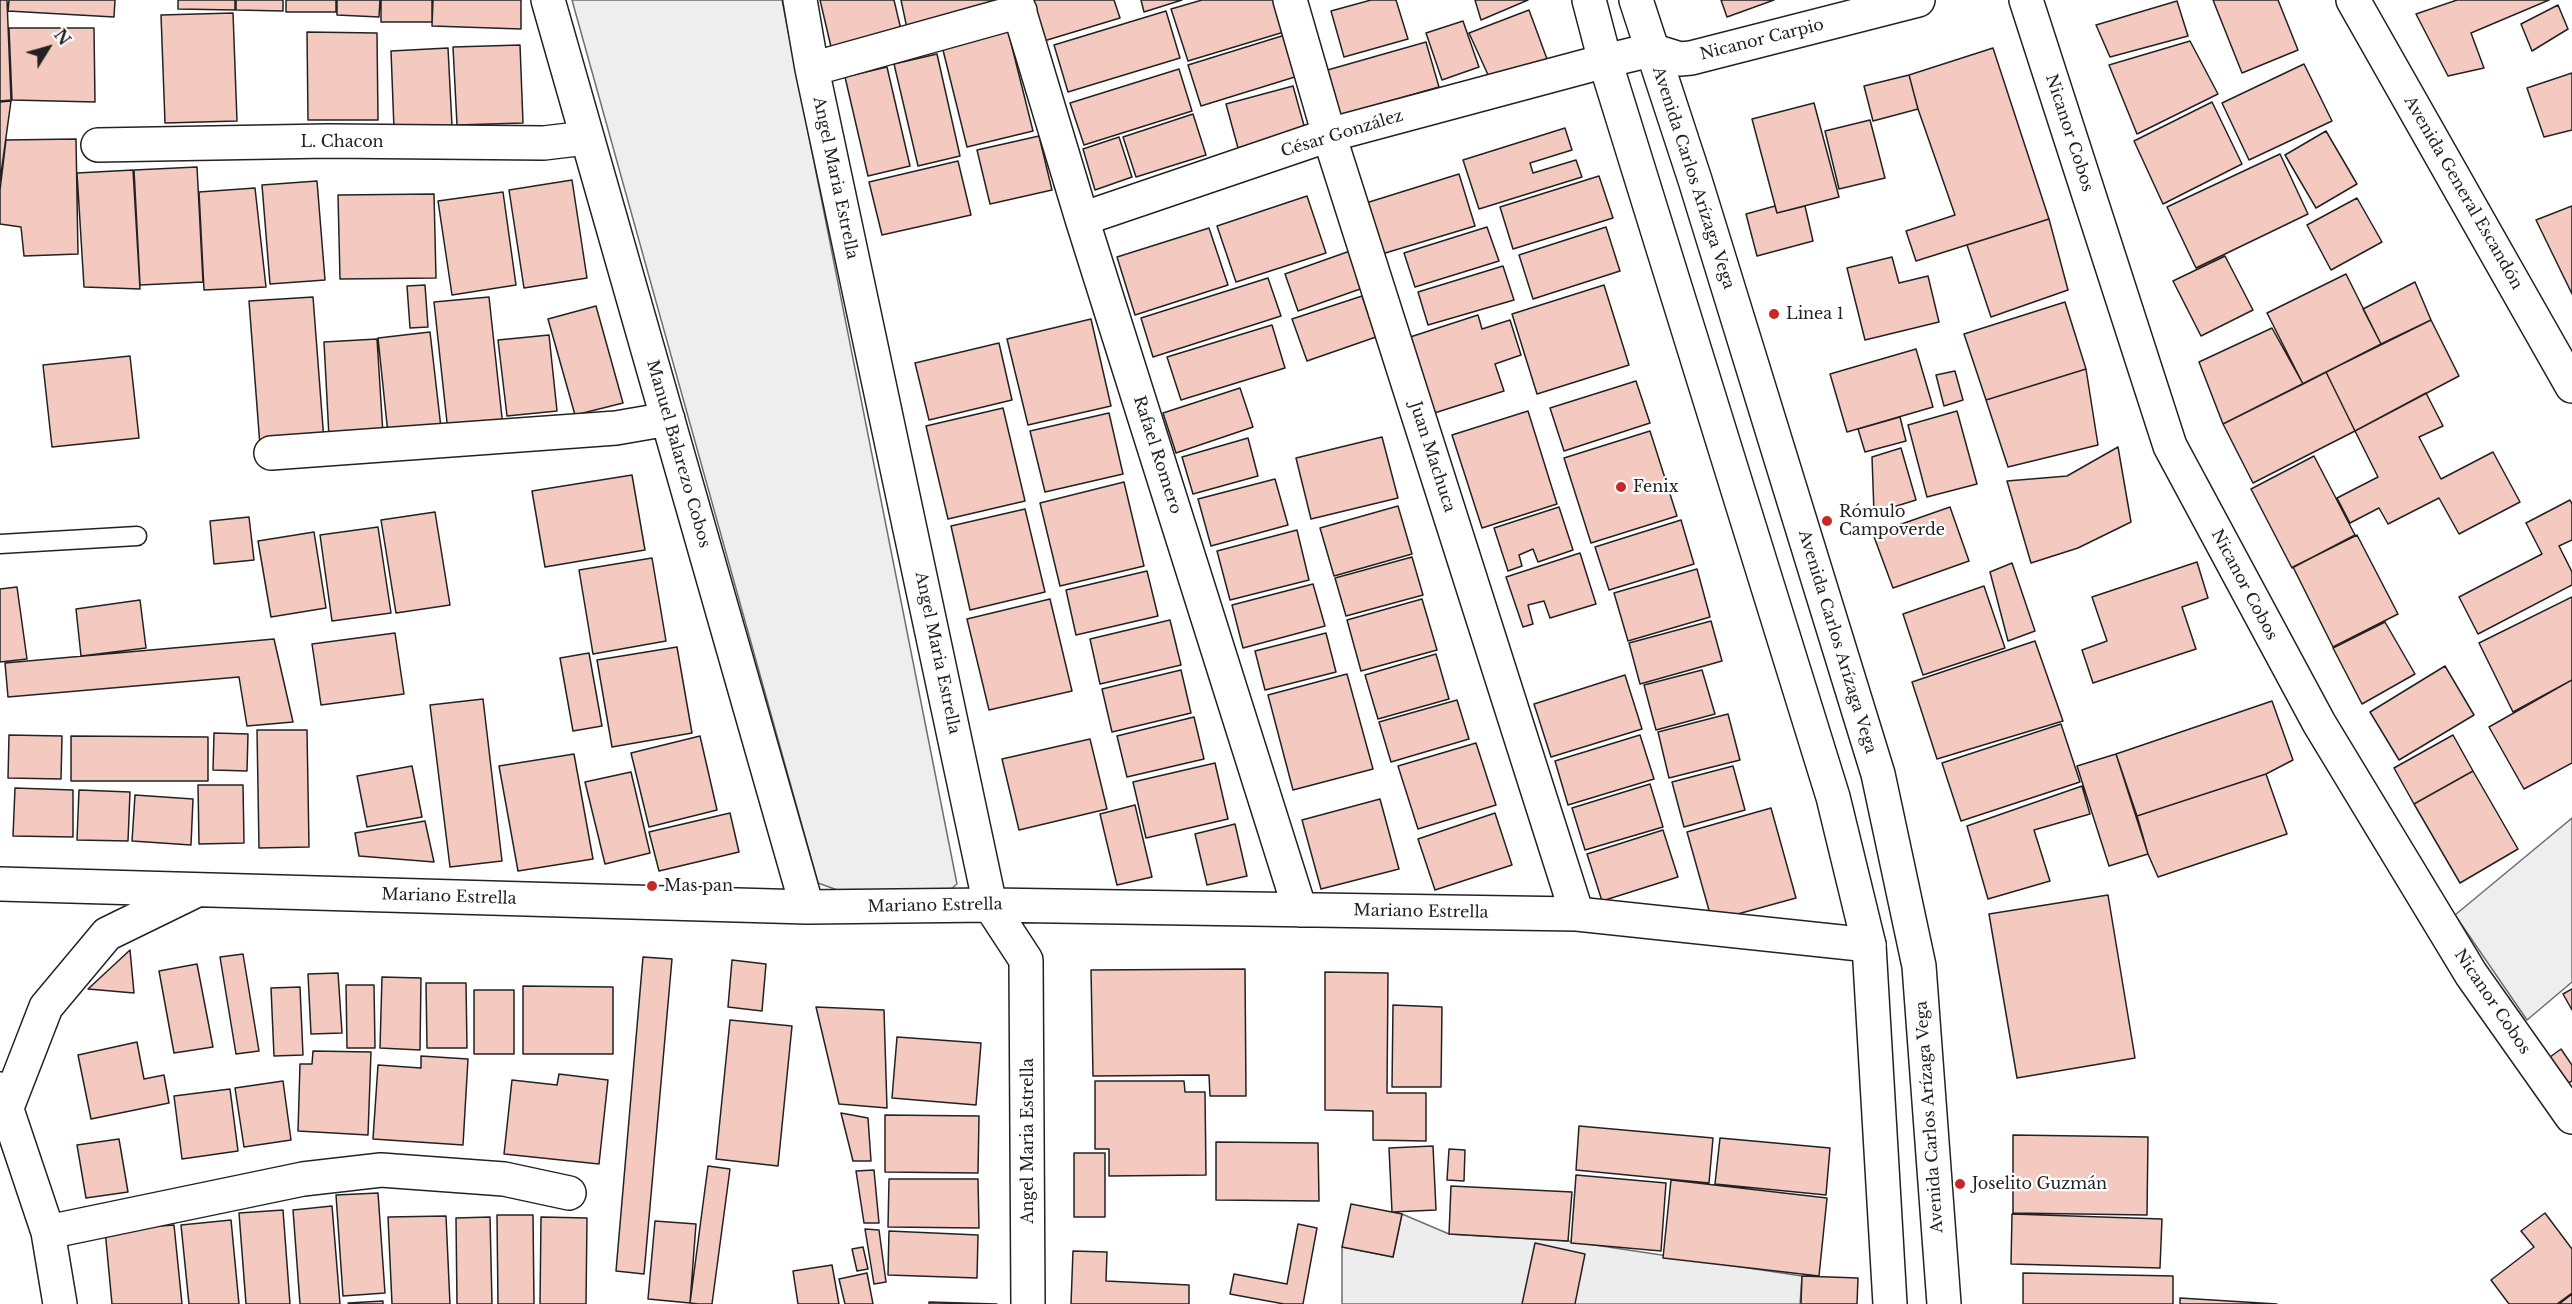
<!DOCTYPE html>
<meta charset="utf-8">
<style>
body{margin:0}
#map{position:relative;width:2572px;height:1304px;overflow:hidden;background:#fff;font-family:"Libre Baskerville",serif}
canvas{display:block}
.north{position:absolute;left:18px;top:18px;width:60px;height:60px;-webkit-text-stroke:4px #fff;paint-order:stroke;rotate:53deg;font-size:16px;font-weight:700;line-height:24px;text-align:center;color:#222}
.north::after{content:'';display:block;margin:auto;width:21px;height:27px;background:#222;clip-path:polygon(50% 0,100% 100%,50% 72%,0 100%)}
</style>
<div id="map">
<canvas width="2572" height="1304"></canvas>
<div class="north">N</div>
</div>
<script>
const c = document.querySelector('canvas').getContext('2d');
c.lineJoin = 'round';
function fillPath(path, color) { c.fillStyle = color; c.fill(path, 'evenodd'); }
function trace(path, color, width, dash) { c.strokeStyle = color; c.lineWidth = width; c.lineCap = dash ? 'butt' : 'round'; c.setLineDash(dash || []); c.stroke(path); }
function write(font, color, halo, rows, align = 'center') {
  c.font = font + ' "Libre Baskerville",serif'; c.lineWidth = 4.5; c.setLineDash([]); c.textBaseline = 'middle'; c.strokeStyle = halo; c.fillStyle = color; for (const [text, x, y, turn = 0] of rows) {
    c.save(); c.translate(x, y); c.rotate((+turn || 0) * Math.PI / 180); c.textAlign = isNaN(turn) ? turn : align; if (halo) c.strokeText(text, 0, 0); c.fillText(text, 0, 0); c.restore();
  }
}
const green = new Path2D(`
 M572,0H782L957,884L951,889L843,892L818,883Z
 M2572,818V982L2527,1020L2455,915Z`);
const parking = new Path2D(`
 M1402,1214L1449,1234L1568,1241L1802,1276L1800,1304H1342V1247L1393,1257Z`);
const building = new Path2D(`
 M0,0H7L11,100L0,101Z
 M9,0H115L114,17L8,11Z
 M178,0H235V10L178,9Z
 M236,0H283V11L236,10Z
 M286,0H336V12H286Z
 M337,0H380L379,17L337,15Z
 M381,0H432V22H381Z
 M433,0H521V29L432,26Z
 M820,0H894L902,34L832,51Z
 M901,0H995L998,12L908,33Z
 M1032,0H1114L1120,18L1044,41Z
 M1141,0H1182L1144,12Z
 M1202,0H1274L1284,32L1188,61L1171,9Z
 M1371,0H1396L1408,39L1344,57L1331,11Z
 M1475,0H1528L1481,20Z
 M1721,0H1774L1727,17Z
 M2213,0H2278L2298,50L2242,73Z
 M2457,0H2549L2471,33L2484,68L2448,76L2416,14Z
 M2177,1L2188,36L2110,57L2096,25Z
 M2558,5L2568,29L2532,51L2521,24Z
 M1529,10L1547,59L1513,74L1489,77L1469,33Z
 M1166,11L1180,58L1068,92L1054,45Z
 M233,13L237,121L165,123L161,15Z
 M1463,21L1479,67L1442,80L1426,33Z
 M9,28H94L95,102L12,100Z
 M1008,31L1033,131L967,147L942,46Z
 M307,32L377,33L378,120H308Z
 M1285,35L1298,76L1201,106L1188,65Z
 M2190,41L2218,94L2137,134L2109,65Z
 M1426,42L1439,87L1337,116L1324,71Z
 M520,45L523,123L457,125L453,47Z
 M448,48L452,126L394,129L391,51Z
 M1993,48L2049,219L1916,261L1906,231L1955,215L1918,109L1909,75Z
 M937,54L960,156L918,166L894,64Z
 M2304,64L2332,121L2249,160L2222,103Z
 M887,67L910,166L868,176L845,77Z
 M1179,69L1192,111L1084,145L1070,103Z
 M2572,73V130L2544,137L2527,88Z
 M1909,75L1918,109L1873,121L1864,86Z
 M1293,86L1305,129L1238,148L1226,104Z
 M11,101L0,181V102Z
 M2212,102L2242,164L2163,204L2134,141Z
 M1814,103L1839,197L1777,213L1752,119Z
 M1193,114L1206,155L1136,177L1123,137Z
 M1870,120L1885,178L1839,189L1825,131Z
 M1565,128L1572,150L1530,163L1533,173L1576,160L1582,177L1479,209L1463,160Z
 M2326,131L2357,184L2316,208L2285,155Z
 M1039,136L1052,190L990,204L977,150Z
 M1119,137L1132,177L1095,190L1083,149Z
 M76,139L78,254L24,256L21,227L0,224V190L6,140Z
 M2280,154L2308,214L2196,268L2167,207Z
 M958,161L971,215L882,235L869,182Z
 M197,167L203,282L140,285L134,170Z
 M133,170L140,289L84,287L77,173Z
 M1459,174L1475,226L1382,254L1366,203Z
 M1599,176L1613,218L1513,249L1500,207Z
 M572,180L587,278L524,288L509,190Z
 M317,181L325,280L270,284L262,185Z
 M255,188L266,287L204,290L199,192Z
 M503,192L516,285L452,295L438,201Z
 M434,194L436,278L340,279L338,195Z
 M1307,196L1326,253L1236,282L1217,226Z
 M2357,198L2382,242L2331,270L2307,225Z
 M1775,206L1777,213L1805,206L1813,241L1757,256L1746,214Z
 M2572,206V294L2536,220Z
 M2049,219L2068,290L1991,317L1967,245Z
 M1487,227L1499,261L1415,287L1404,253Z
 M1606,227L1620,271L1533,299L1519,255Z
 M1209,228L1228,285L1135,315L1117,257Z
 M1350,251L1363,288L1298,311L1285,274Z
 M2225,256L2253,310L2201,336L2173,281Z
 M1892,257L1899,283L1928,276L1939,322L1865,340L1847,268Z
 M1503,266L1514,300L1428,325L1418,292Z
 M2346,274L2381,344L2303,384L2267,313Z
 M1268,278L1281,316L1153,357L1141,318Z
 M2415,282L2431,320L2381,344L2363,309Z
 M425,285L428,327L410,328L407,286Z
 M1604,285L1629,365L1537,394L1512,314Z
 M1362,296L1376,337L1307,361L1292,319Z
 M313,297L324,441L260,446L249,301Z
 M489,297L503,427L448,432L434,302Z
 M2065,302L2086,369L1986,400L1964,334Z
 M596,306L623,403L575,415L548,319Z
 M1478,315L1482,329L1510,320L1521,355L1495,364L1504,391L1428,415L1404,339Z
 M1091,319L1111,406L1028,425L1007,339Z
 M2431,320L2459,376L2355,431L2326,372Z
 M1272,325L1285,368L1181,400L1167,357Z
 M2272,328L2303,384L2223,424L2199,362Z
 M430,332L441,428L388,434L378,338Z
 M549,335L557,411L507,416L498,340Z
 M377,339L383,434L329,437L324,342Z
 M999,343L1012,400L929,420L915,363Z
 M1916,349L1933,407L1847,432L1830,374Z
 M130,356L139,438L52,447L43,365Z
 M2086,369L2098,445L2008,467L1986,400Z
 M1955,371L1963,400L1944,406L1936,375Z
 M2326,372L2355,431L2253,483L2223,424Z
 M1636,381L1650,423L1564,451L1550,408Z
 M1240,388L1253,427L1176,453L1163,413Z
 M2426,393L2443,426L2419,437L2441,479L2493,452L2520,502L2459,534L2439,498L2388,524L2379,508L2350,523L2337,498L2378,477L2355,431Z
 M1003,408L1025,501L948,519L926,426Z
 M1528,411L1557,504L1482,528L1452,435Z
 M1957,411L1977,484L1927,497L1908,425Z
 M1109,413L1123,474L1045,492L1030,431Z
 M1900,417L1906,441L1865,452L1858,429Z
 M1650,431L1677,516L1591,543L1564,458Z
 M1382,437L1398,498L1311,519L1296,458Z
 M1248,438L1258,476L1193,494L1182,457Z
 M2118,447L2131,522L2078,548L2031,563L2007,481L2067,476Z
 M1901,448L1916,500L1874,513L1872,457Z
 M2314,456L2355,535L2292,568L2251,489Z
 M632,475L645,550L545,567L532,491Z
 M1275,479L1288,525L1211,546L1198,499Z
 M1124,482L1144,566L1060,586L1040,503Z
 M2570,500L2572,504V540L2559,546L2572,572V585L2478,634L2459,597L2542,554L2526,523Z
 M1398,506L1412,554L1334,576L1320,528Z
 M1559,507L1573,550L1538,562L1533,549L1519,555L1522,566L1508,571L1494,528Z
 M1950,507L1969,561L1893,588L1873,534Z
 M1025,509L1045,592L970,610L951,526Z
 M435,512L450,605L396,613L381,520Z
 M249,517L254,560L214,564L210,521Z
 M1681,520L1694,564L1609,590L1595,547Z
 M378,527L391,613L332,621L320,535Z
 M1297,530L1309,580L1230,600L1217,551Z
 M314,532L326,608L271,617L258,541Z
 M2357,535L2398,614L2333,647L2293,567Z
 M1580,553L1596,604L1550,618L1544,601L1528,605L1533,624L1523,627L1506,577Z
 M1412,557L1423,595L1346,616L1335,578Z
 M652,558L666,641L593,654L579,570Z
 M2197,562L2208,598L2182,607L2196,649L2093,683L2082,650L2107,641L2092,597Z
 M2012,563L2035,631L2008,641L1990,572Z
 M1697,569L1710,617L1628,641L1614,593Z
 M1147,571L1158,616L1076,635L1066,590Z
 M1313,584L1325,626L1243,648L1232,605Z
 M1984,586L2005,648L1923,675L1903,614Z
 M17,587L27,659L0,662V589Z
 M2572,597V680L2513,712L2479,643Z
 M1050,599L1072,691L989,710L967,619Z
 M1422,599L1437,650L1361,671L1347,620Z
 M140,600L146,648L81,656L76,609Z
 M1170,620L1181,665L1100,684L1090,639Z
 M1711,621L1722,661L1640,684L1629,643Z
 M2385,622L2415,674L2362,704L2333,648Z
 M395,633L404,694L321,705L312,644Z
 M1326,633L1336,672L1265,690L1255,651Z
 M274,639L293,722L247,726L239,677L8,697L5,663Z
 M2035,641L2063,721L1937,759L1912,682Z
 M677,647L692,733L612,747L597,660Z
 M589,653L602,726L573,731L560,658Z
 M1436,654L1449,699L1378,719L1365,675Z
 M2445,666L2474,715L2399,760L2370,712Z
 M1181,670L1191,713L1112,732L1102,689Z
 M1702,670L1715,714L1656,730L1644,685Z
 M1347,674L1373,769L1293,790L1268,695Z
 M1625,675L1642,729L1551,757L1534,704Z
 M2572,680V763L2524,789L2489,727Z
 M483,699L502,861L450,867L430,705Z
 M1457,700L1469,739L1391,762L1379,722Z
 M2272,701L2293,760L2266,774L2137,816L2116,754Z
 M1728,714L1740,760L1669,778L1658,732Z
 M1194,717L1204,759L1127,777L1117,736Z
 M2061,724L2080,782L1961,821L1942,763Z
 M257,730H307L309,847L259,848Z
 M214,733L248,734L247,771L213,770Z
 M9,735L62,736L61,779L8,778Z
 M1640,735L1654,779L1568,805L1555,761Z
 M2453,735L2473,771L2414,804L2394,768Z
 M71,736L208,737V781H71Z
 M700,736L717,810L649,827L631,753Z
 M1090,739L1107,809L1019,830L1002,759Z
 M1476,743L1496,805L1418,829L1398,766Z
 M574,754L593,859L518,871L499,766Z
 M2116,754L2148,854L2109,866L2077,766Z
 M1215,763L1228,819L1146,838L1133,782Z
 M412,766L422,817L367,827L357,776Z
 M1733,766L1745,810L1684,827L1672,782Z
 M2473,771L2518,849L2460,883L2414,804Z
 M631,772L650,853L605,864L585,782Z
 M2266,774L2287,834L2158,877L2148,854L2137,816Z
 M1650,784L1663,827L1585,850L1572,808Z
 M198,785H243L244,843L199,844Z
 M2082,786L2090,814L2034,830L2050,881L1988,899L1967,826Z
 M15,788L73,790V837L13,836Z
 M79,790L130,792L128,841L77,840Z
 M135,795L193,799L191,845L132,841Z
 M1380,799L1399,869L1321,889L1302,820Z
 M1135,805L1152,877L1117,885L1100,814Z
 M1771,808L1796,898L1712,921L1687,832Z
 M730,813L739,852L659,871L649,832Z
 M1495,813L1512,865L1435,890L1418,839Z
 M425,821L434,862L359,856L355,833Z
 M1235,824L1247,876L1207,885L1195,834Z
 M1663,830L1678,877L1602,901L1587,854Z
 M2108,895L2135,1058L2017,1078L1989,914Z
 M130,950L134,993L88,989Z
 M243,954L259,1051L236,1054L220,957Z
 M643,957L672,959L644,1274L616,1271Z
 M732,960L766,964L762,1011L728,1007Z
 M197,964L213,1047L174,1053L159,971Z
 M1245,969L1246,1096H1210L1209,1075L1093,1076L1091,970Z
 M1325,972L1388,973L1387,1093H1426V1141L1373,1140V1111L1325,1110Z
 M338,973L342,1033L311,1034L308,974Z
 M382,977L421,978L420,1050L380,1048Z
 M426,983H466L467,1048H427Z
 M346,985H374L375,1048H347Z
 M523,986L613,987V1054H523Z
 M300,987L303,1055L274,1056L271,988Z
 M2572,989V1010L2563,994Z
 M474,990H514V1054H474Z
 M1393,1005L1442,1007L1441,1087H1392Z
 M816,1007L884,1010L887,1108L839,1104Z
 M730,1020L792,1026L778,1166L716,1159Z
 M897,1037L981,1043L976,1105L892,1098Z
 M137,1042L144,1079L164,1075L169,1103L91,1119L78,1055Z
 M2561,1049L2572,1065V1081L2567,1084L2550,1057Z
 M313,1051L371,1052L368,1135L298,1131L300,1064H312Z
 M421,1056L468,1059L463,1145L373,1139L378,1065L421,1068Z
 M559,1074L608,1080L599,1164L504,1154L512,1080L557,1085Z
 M283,1081L291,1140L244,1147L235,1088Z
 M1095,1081H1184L1185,1092H1205L1206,1175L1109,1176V1149H1095Z
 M230,1089L238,1151L182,1159L174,1096Z
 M841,1113L868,1118L871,1161H853Z
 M885,1115L979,1116L978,1173L885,1172Z
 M1579,1126L1713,1138L1709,1183L1576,1170Z
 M2013,1135L2148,1137L2147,1215L2013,1213Z
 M1720,1138L1830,1148L1826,1195L1715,1184Z
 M119,1139L128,1192L86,1198L77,1145Z
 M1216,1142L1318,1143L1319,1201L1216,1200Z
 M1433,1146L1436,1210L1392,1212L1389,1148Z
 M1449,1149L1465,1150L1464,1181L1447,1180Z
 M1074,1153H1105V1217H1074Z
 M708,1166L730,1169L712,1304H698L690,1303Z
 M874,1170L879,1223H864L856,1171Z
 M1576,1175L1666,1183L1661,1251L1571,1243Z
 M889,1179H978L979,1228L888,1227Z
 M1671,1180L1827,1198L1819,1276L1663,1258Z
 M1451,1186L1572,1192L1568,1241L1449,1234Z
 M378,1193L385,1293L343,1296L336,1195Z
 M1351,1204L1402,1214L1393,1257L1342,1247Z
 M332,1206L340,1304H300L293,1210Z
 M283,1210L290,1304H246L239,1213Z
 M2545,1213L2572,1249V1293L2557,1304H2509L2491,1280L2534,1247L2521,1231Z
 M2012,1214L2162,1219L2160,1268L2011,1264Z
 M497,1215H533L534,1304H498Z
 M446,1216L450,1304H392L388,1217Z
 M490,1217L492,1304H457L456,1218Z
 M541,1217L587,1218L586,1304H540Z
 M231,1220L239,1304H189L181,1225Z
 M655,1221L696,1224L690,1303L648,1299Z
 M1298,1224L1317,1228L1303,1304H1284L1230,1294L1234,1274L1287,1284Z
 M174,1225L182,1304H112L105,1230Z
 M865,1229L879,1230L886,1282L874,1284Z
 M889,1231L978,1235L977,1278L888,1275Z
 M1535,1243L1585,1254L1575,1304H1522Z
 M863,1247L868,1269L857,1271L852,1249Z
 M1073,1251L1107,1252L1106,1281L1189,1285V1304H1071Z
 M832,1265L839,1304H798L793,1271Z
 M867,1273L873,1304H845L839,1279Z
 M2023,1273L2173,1276V1304H2023Z
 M1802,1276L1858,1278L1857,1304H1801Z
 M2572,1294V1304H2559Z
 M2180,1298L2277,1304H2180Z
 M383,1301V1304H349L348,1303Z
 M929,1302L997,1304H929Z`);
const lane = new Path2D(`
 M0,544L137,536`);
const street = new Path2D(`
 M548,0L807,907
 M800,0L812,69L990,905L1026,960L1028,1304
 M1016,0L1082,219L1300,910
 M1290,0L1329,135L1577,914
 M2026,0L2170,446L2319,723L2471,974L2572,1117
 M2353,0L2572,386
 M812,69L1020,11
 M98,145L328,141L544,143L586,138
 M1082,219L1329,135L1605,61L1651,50L1680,59L1691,58L1918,0
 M271,453L616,428L668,419
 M0,884L807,907L990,905L1577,914L1869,945
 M0,1089L48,1232L60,1304
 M6,1110L46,1007L107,934L193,892
 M48,1232L303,1179L381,1170L504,1179L569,1193`);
const secondary = new Path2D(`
 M1589,0L1605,61L1833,797L1869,945L1890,1304
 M1636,0L1695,180L1878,774L1919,966L1944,1304`);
const markers = [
 [1774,314,6,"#c62828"],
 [1621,487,6,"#c62828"],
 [1827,521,6,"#c62828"],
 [652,886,6,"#c62828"],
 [1960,1184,6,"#c62828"]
];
const streetNames = [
 ["Nicanor Carpio",1762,40,-14],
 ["Nicanor Cobos",2069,133,72],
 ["César González",1342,134,-17],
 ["L. Chacon",342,142],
 ["Angel Maria Estrella",835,178,78],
 ["Avenida Carlos Arízaga Vega",1693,178,72],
 ["Avenida General Escandón",2463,193,60],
 ["Manuel Balarezo Cobos",678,454,74],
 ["Rafael Romero",1157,455,72],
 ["Juan Machuca",1432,457,72],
 ["Nicanor Cobos",2244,585,62],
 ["Avenida Carlos Arízaga Vega",1837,642,73],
 ["Angel Maria Estrella",937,653,78],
 ["Mariano Estrella",449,897,2],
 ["Mariano Estrella",935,906,-1],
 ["Mariano Estrella",1421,912,1],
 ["Nicanor Cobos",2492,1002,56],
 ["Avenida Carlos Arízaga Vega",1930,1117,-94],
 ["Angel Maria Estrella",1028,1141,-90]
];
const poiNames = [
 ["Linea 1",1786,314],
 ["Fenix",1633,487],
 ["Rómulo",1839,512],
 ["Campoverde",1839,530],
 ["Mas pan",664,886],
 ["Joselito Guzmán",1972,1184]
];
fillPath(green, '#eee');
trace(green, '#6f6f6f', 1.5);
fillPath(parking, '#ededed');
trace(parking, '#6f6f6f', 1.5);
fillPath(building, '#f3c9c0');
trace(building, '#222', 1.5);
trace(lane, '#222', 21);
trace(street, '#222', 36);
trace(secondary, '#222', 36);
trace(lane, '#fff', 18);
trace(street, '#fff', 33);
trace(secondary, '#fff', 33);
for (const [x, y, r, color] of markers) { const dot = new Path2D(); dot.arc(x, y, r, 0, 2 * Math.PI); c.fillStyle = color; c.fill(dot); trace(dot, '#fff', 2); }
write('16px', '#222', '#fff', streetNames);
write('16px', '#222', '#fff', poiNames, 'left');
</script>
